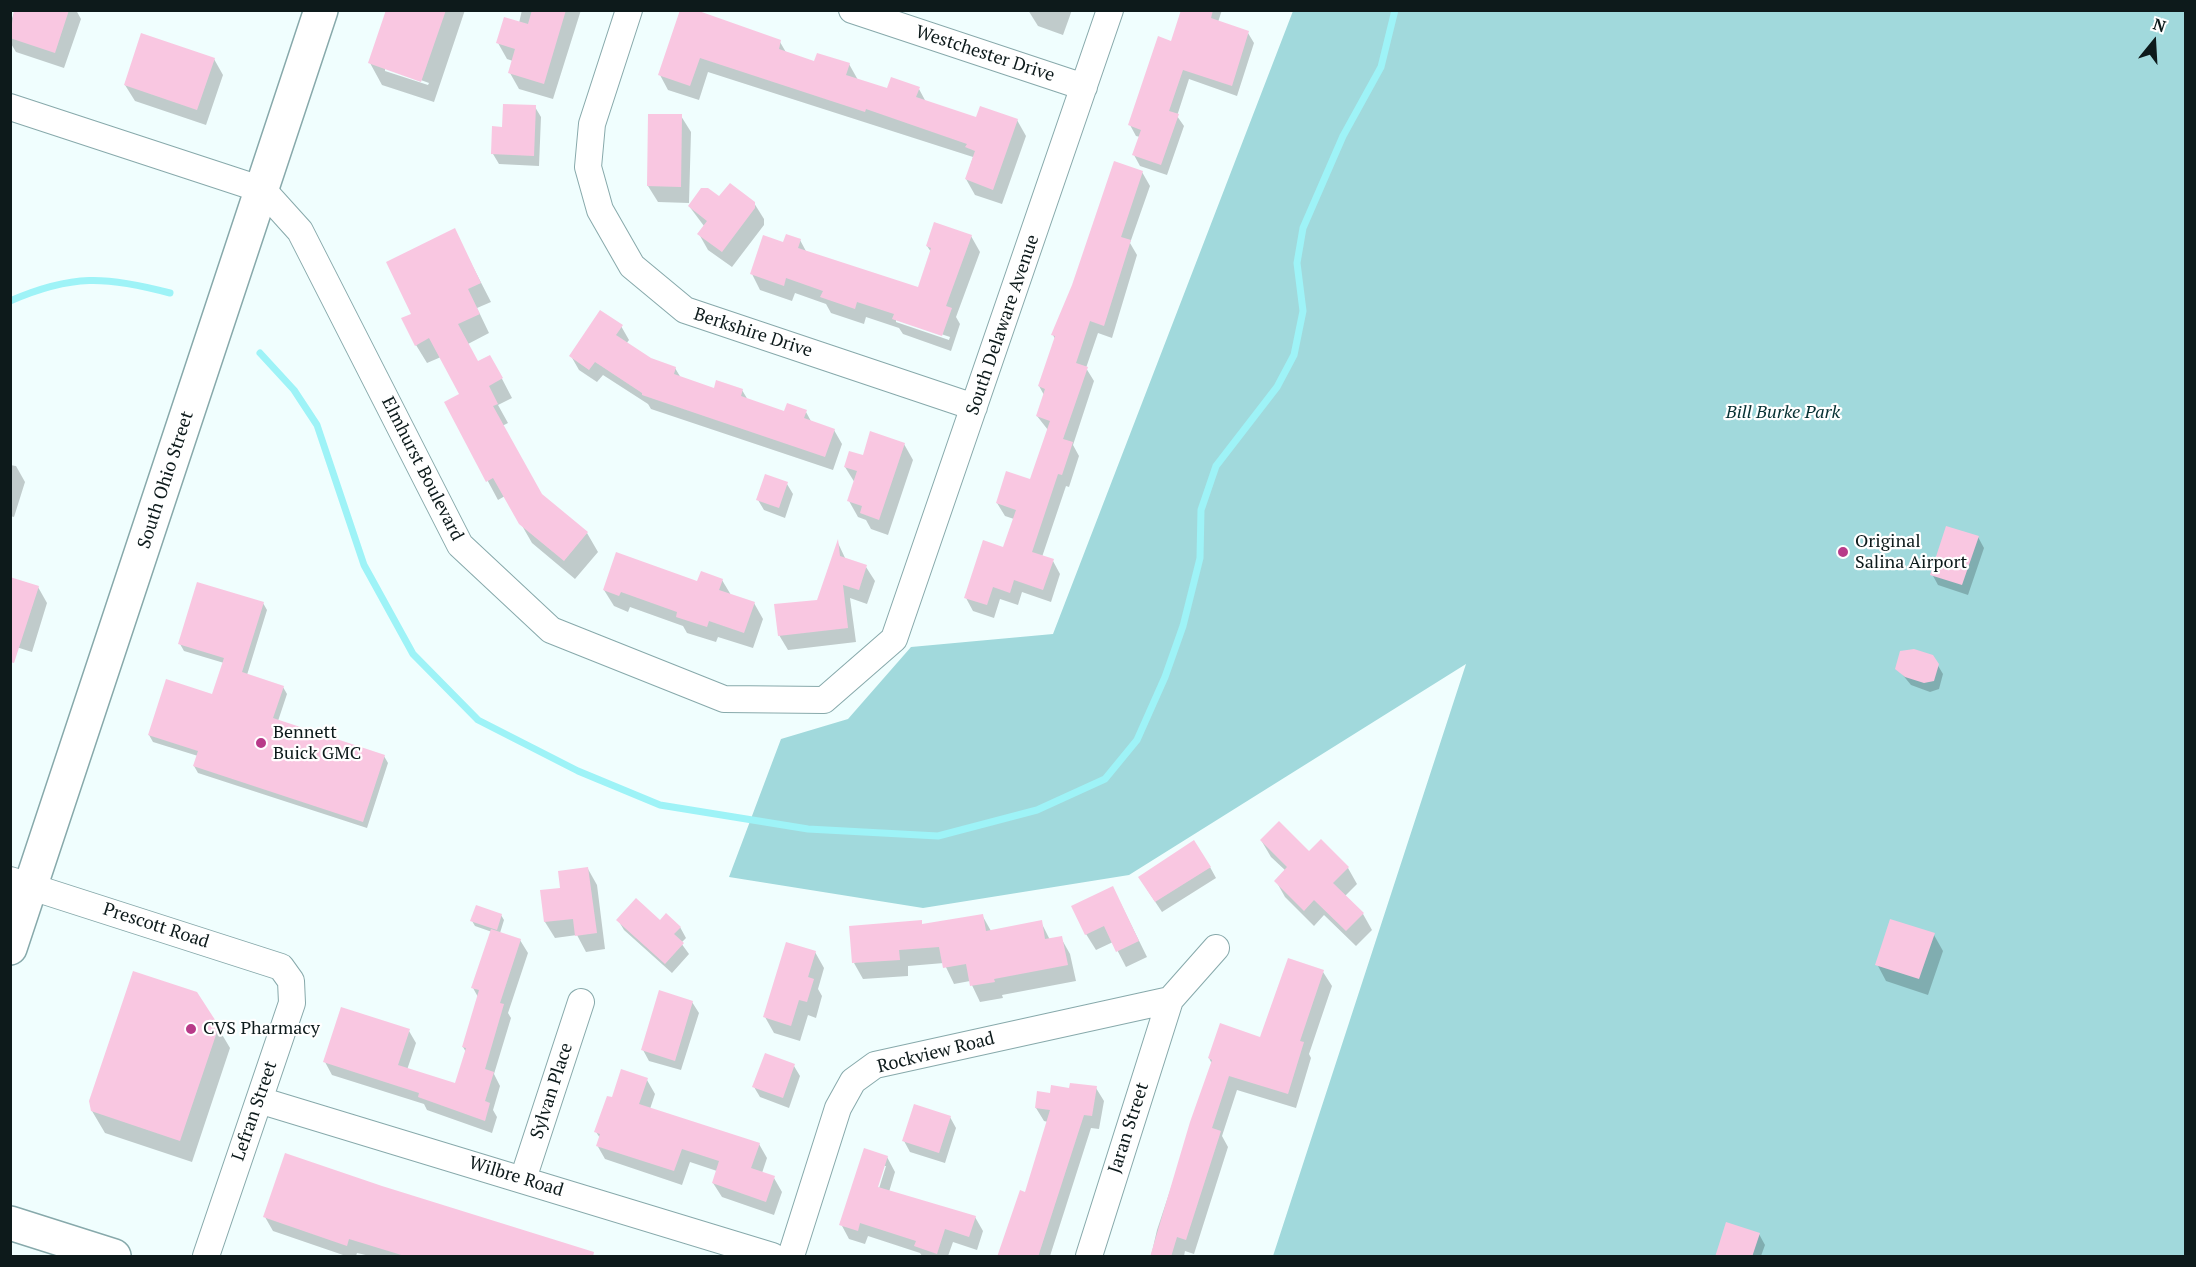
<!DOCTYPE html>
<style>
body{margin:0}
#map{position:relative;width:2196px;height:1267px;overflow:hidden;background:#f0fefe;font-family:"PT Serif",serif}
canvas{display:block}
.frame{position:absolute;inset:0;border:12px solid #0d1a1b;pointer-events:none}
.north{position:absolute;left:2124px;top:12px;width:60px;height:60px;-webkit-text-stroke:4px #fff;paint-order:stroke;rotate:18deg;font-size:16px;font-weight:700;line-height:24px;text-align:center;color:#0d1a1b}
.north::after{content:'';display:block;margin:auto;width:21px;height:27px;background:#0d1a1b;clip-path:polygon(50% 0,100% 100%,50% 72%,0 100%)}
</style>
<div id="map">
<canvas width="2196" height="1267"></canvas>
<div class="frame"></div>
<div class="north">N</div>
</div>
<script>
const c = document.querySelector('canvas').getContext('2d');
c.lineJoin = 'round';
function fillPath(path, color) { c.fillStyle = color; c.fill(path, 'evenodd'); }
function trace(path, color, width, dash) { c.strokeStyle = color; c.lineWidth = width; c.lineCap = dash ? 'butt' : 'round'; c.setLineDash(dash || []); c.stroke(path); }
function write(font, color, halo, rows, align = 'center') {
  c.font = font + ' "PT Serif",serif'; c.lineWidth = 4.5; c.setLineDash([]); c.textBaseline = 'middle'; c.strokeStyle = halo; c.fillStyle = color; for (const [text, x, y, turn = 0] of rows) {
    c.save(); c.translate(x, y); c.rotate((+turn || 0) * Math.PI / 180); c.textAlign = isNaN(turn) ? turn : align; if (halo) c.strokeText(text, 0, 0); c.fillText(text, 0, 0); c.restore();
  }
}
const green = new Path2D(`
 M1293,11H2185V1256H1273L1466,664L1129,875L923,908L729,877L781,739L848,719L911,647L1053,634Z`);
const shadow = new Path2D(`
 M15,10H76L81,19L64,68L16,52L10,42V24Z
 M388,10H465L434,102L382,85L370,63ZM385,67L429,83L428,85L385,71Z
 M522,10H581L553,99L519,89L510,73L513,61L507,59L498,43L519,23Z
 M681,10L780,42L787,54L815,63L849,64L858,80L888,90L919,89L926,102L977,119L1017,120L1026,136L1002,204L975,195L966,179L973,157L708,72L699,100L668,90L660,75Z
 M1028,10H1072L1063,35L1038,26Z
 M1180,10H1222L1218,22L1248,33L1254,43L1237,96L1189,79L1177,116L1184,126L1167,175L1140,166L1134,155L1140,137L1136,136L1130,125L1172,42L1183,11Z
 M214,59L223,75L206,125L135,101L125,85Z
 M535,107L541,117L539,166L499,164L493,154L504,128Z
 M681,116L691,132L689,203L658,202L648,186Z
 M1142,172L1150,186L1130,243L1137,255L1112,338L1098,333L1086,368L1094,381L1073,445L1079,456L1069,487L1066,486L1042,557L1053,561L1060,574L1051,602L1022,592L1018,605L1000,599L994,618L973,611L966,598L1004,549L1014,519L1005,516L997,503L1031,481L1048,430L1037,416L1044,395L1039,386L1055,339L1053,335Z
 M720,198L754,203L764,219V225L732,267L708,250L699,234L704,226L689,206Z
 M454,230L491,302L477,308L489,333L468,344L478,363L500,375L512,398L498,405L508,423L502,426L541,495L587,533L598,552L575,579L532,543L505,496L498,500L446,403L461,395L441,357L427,363L416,345L413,314Z
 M971,236L980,252L956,317L960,324L951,351L903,334L899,328L866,317L864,324L831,313L826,304L795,293L792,301L760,290L752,274L784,244L800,240L807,253L919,288L931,252L927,246ZM896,319L950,337L949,340L896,322Z
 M621,326L629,340L626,344L650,359L675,368L681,378L714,389L742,390L748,400L785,413L806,412L812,423L834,430L842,444L833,470L651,409L648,404L603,375L597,382L579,370L571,356Z
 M904,444L913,460L888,535L871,529L866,520L858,517L849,501L855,483L845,467L864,457Z
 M10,465L16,466L25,482L14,517L10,516Z
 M787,484L793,494L785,518L764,510L758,500Z
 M1978,537L1984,548L1968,595L1938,585L1932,574Z
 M838,543L846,560L866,567L875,581L867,604L850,598L856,642L788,650L779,635L818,601Z
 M722,580L731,595L754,603L763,619L753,648L718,637L716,642L687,633L683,626L630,607L628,612L614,606L604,590Z
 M38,587L47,603L32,652L10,645Z
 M263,603L267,610L247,675L283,687L287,694L278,721L384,756L388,763L367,828L198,773L194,766L198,756L153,742L149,735L213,696L224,663L184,651L180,644Z
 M1937,664L1943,674L1939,689L1930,692L1911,685L1897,668Z
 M1261,840L1309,853L1348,868L1357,884L1345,896L1363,914L1372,930L1356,946L1324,915L1314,926L1285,897L1276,881L1286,871L1271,857Z
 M1210,867L1216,878L1162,912L1146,888Z
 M588,869L597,885L605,949L586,952L577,935L555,938L545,922L541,891L562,889Z
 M1121,904L1147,957L1126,967L1113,942L1096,950L1086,934Z
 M501,915L504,920L500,933L520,940L528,953L508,1013L511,1018L494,1074L500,1086L493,1110L497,1117L492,1133L427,1110L424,1104L332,1075L325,1062L409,1031L416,1043L407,1070L456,1085L466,1052L463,1047L478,997L473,988L492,932L475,926L472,921Z
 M982,915L991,931L1041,922L1050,940L1061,938L1070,954L1076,981L1002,995L1003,998L980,1002L970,981L954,984L944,963L908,966V976L863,979L854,963L921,922L923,926Z
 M618,920L660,922L680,927L686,938L681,943L689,954L672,973L624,930Z
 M1934,935L1943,951L1928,995L1886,981L1877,964Z
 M815,952L824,968L818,989L822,996L816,1018L808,1015L800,1041L774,1033L765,1017Z
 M1323,972L1332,986L1309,1054L1311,1058L1296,1108L1237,1090L1222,1136L1228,1147L1194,1254L1185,1251L1184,1256H1151L1157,1230L1212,1064L1209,1058L1261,1039Z
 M692,1002L699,1013L681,1070L649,1061L643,1050Z
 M217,1026L230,1048L192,1162L105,1133L92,1111Z
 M794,1066L800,1076L789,1108L760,1097L754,1087Z
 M647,1080L655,1094L650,1109L759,1144L767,1158L762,1173L774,1178L782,1192L774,1215L722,1197L713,1183L717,1171L690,1162L682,1185L605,1159L597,1145L600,1138L596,1132L613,1099Z
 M1096,1088L1104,1101L1099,1129L1091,1128L1050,1256H998L1026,1194L1048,1122L1044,1121L1036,1108L1052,1094Z
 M950,1117L956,1128L945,1163L910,1152L904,1141Z
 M887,1157L895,1172L889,1192L975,1217L983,1231L977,1250L953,1242L948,1256H922L920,1253L868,1236L865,1244L849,1239L841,1224ZM883,1166H886L877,1195L874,1194Z
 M265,1217L591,1256H370L357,1253L356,1256H346L273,1231Z
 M1759,1234L1765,1245L1761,1256H1716Z`);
const stream = new Path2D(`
 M10,301C72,274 106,276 170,293
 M260,353L294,390L317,425L364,565L413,654L478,720L578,771L660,805L808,829L938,836L1037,810L1105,779L1137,740L1165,677L1183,626L1200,558L1201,510L1216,466L1277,387L1294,355L1303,311L1297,263L1303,228L1343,136L1381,67L1395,10`);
const building = new Path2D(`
 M14,10H69L55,53L10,38Z
 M386,10H446L421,82L368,63Z
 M532,10H566L544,84L508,73L515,49L496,43L504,17L528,24Z
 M680,10H696L781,40L779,49L814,61L817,53L850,63L846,75L887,88L891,77L920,87L916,97L976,117L980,106L1018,119L993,190L965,179L975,151L965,147L967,144L866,109L865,112L700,58L690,86L658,75Z
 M1181,10H1213L1211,18L1249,31L1232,86L1183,70L1169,111L1179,114L1161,165L1132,155L1141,130L1128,125L1158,36L1171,41Z
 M141,33L215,58L197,110L124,85Z
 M503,104L536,105L534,156L491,154L492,126L502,127Z
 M648,114H682L681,187L647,186Z
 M1114,161L1143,171L1121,237L1131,240L1104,326L1090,321L1076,363L1088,367L1063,439L1073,442L1062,475L1058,474L1032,552L1054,559L1043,590L1014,580L1010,593L993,587L987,605L964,598L983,540L1003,547L1016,510L996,503L1006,471L1030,479L1050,421L1036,416L1045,389L1038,386L1055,336L1051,335L1072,285Z
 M730,183L755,202V208L722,252L697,234L707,221L688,206L701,188H708L719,196Z
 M934,222L972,235L946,306L952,308L942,336L892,319L894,314L857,302L855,309L820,297L823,291L786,278L784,286L750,274L763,235L783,242L786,234L801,239L798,248L918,287L931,248L926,246Z
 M455,228L481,283L468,289L480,314L458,324L478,361L490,355L503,378L489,386L498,404L493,406L542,494L588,532L564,561L519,524L493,478L486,482L444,402L459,394L429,338L415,346L401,318L411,314L386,262Z
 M600,310L623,325L616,335L651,358L676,367L674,374L714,388L716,380L743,389L741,396L784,411L787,403L807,410L804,418L835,429L825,457L642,395V393L595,362L589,370L569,356Z
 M870,431L905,443L879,520L860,513L862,506L847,501L857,471L844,467L849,451L863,455Z
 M765,474L788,482L779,508L756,500Z
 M1946,526L1979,536L1962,585L1930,575Z
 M838,539L840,556L867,565L859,590L843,585L848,628L778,636L774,604L817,600Z
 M616,552L697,581L701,571L723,579L719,590L755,602L744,633L709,621L707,627L676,617L677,612L621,592L619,596L603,590Z
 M10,577L39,586L14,663L10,662Z
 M197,582L264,602L242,672L284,686L273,718L385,755L363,822L193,766L198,751L148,735L166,679L212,694L224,658L178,644Z
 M1914,649L1933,655L1939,664L1934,681L1924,683L1905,677L1895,669L1900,651Z
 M1279,821L1309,851L1321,839L1349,867L1333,883L1364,913L1346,931L1314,900L1304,911L1274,881L1287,867L1260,840Z
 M1194,840L1211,867L1155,902L1138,877Z
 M588,867L597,933L575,936L573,919L544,922L540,890L560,888L558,871Z
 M1113,886L1139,941L1116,952L1104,926L1085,935L1071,906Z
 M636,898L660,920L666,913L681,927L674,934L684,943L665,964L616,920Z
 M476,905L502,914L497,930L470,921Z
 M983,914L986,931L1042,920L1045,939L1062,936L1068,965L994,979L995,982L970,986L966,964L943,968L939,947L899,950L900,960L852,963L849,926L922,920V924Z
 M1890,919L1935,933L1919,979L1875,965Z
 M491,929L521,939L500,1003L504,1004L485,1069L494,1072L485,1101L490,1103L485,1121L418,1097L419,1093L323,1062L341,1007L410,1029L398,1065L455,1083L466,1048L462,1047L479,990L471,988Z
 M786,942L816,951L808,977L814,979L807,1002L799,1000L791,1026L763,1017Z
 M1288,958L1324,970L1300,1041L1304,1042L1288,1094L1229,1076L1212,1128L1221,1131L1186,1240L1177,1237L1171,1257H1150L1190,1122L1212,1060L1208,1058L1220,1023L1260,1037Z
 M133,971L197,992L219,1026L180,1141L91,1111L89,1101Z
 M659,990L693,1001L675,1061L641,1050Z
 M765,1053L795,1064L783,1098L752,1087Z
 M621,1069L648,1078L639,1104L760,1143L751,1168L775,1176L766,1202L712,1183L719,1161L682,1149L674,1171L596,1146L600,1134L594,1132L607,1096L612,1097Z
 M1070,1083L1097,1086L1092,1116L1084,1115L1038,1257H997L1020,1190L1025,1192L1050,1110L1035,1108L1037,1091L1050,1093L1051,1085L1069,1088Z
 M914,1104L951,1116L939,1153L902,1141Z
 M864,1148L888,1156L878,1187L976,1216L969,1237L945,1229L937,1254L914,1246L916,1241L860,1223L858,1231L839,1225Z
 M285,1153L382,1186L594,1252L593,1257H408L349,1239L347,1246L263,1217Z
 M1726,1222L1760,1233L1752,1257H1715Z`);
const street = new Path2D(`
 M629,10L592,124L588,167L600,210L632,266L685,310L974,407
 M852,10L1084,87
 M10,107L263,190L300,231L460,545L551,630L724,699L824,700L894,639L1110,10
 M10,880L281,967L291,981L292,1003L206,1256
 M259,1100L772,1256
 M523,1179L581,1002
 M791,1256L838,1108L853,1081L875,1065L1170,1000
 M1089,1256L1170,1000L1216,948`);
const secondary = new Path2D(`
 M10,948L321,10
 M10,1223L114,1256`);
const markers = [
 [1843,552,6,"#b83a89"],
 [261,743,6,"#b83a89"],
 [191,1029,6,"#b83a89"]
];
const streetNames = [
 ["Westchester Drive",985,54,18],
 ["South Delaware Avenue",1003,325,-71],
 ["Berkshire Drive",753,333,18],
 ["Elmhurst Boulevard",422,469,63],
 ["South Ohio Street",166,480,-72],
 ["Prescott Road",156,926,18],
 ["Rockview Road",936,1053,-14],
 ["Sylvan Place",552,1091,-72],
 ["Lefran Street",255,1111,-71],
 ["Jaran Street",1129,1128,-72],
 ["Wilbre Road",516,1177,17]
];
const parkNames = [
 ["Bill Burke Park",1783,413]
];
const poiNames = [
 ["Original",1855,542],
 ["Salina Airport",1855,563],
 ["Bennett",273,733],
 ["Buick GMC",273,754],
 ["CVS Pharmacy",203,1029]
];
fillPath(green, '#a1d9dc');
fillPath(shadow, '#0003');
trace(stream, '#9ef3f7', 7);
fillPath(building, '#f9c7e1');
trace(street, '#87a9ab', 28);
trace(secondary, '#87a9ab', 36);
trace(street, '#fff', 26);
trace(secondary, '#fff', 33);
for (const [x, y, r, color] of markers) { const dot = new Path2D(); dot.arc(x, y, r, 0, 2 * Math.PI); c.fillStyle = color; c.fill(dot); trace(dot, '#fff', 2); }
write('18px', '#0d1a1b', '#fff', streetNames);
write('italic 18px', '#063133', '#fff', parkNames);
write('18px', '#0d1a1b', '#fff', poiNames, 'left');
</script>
